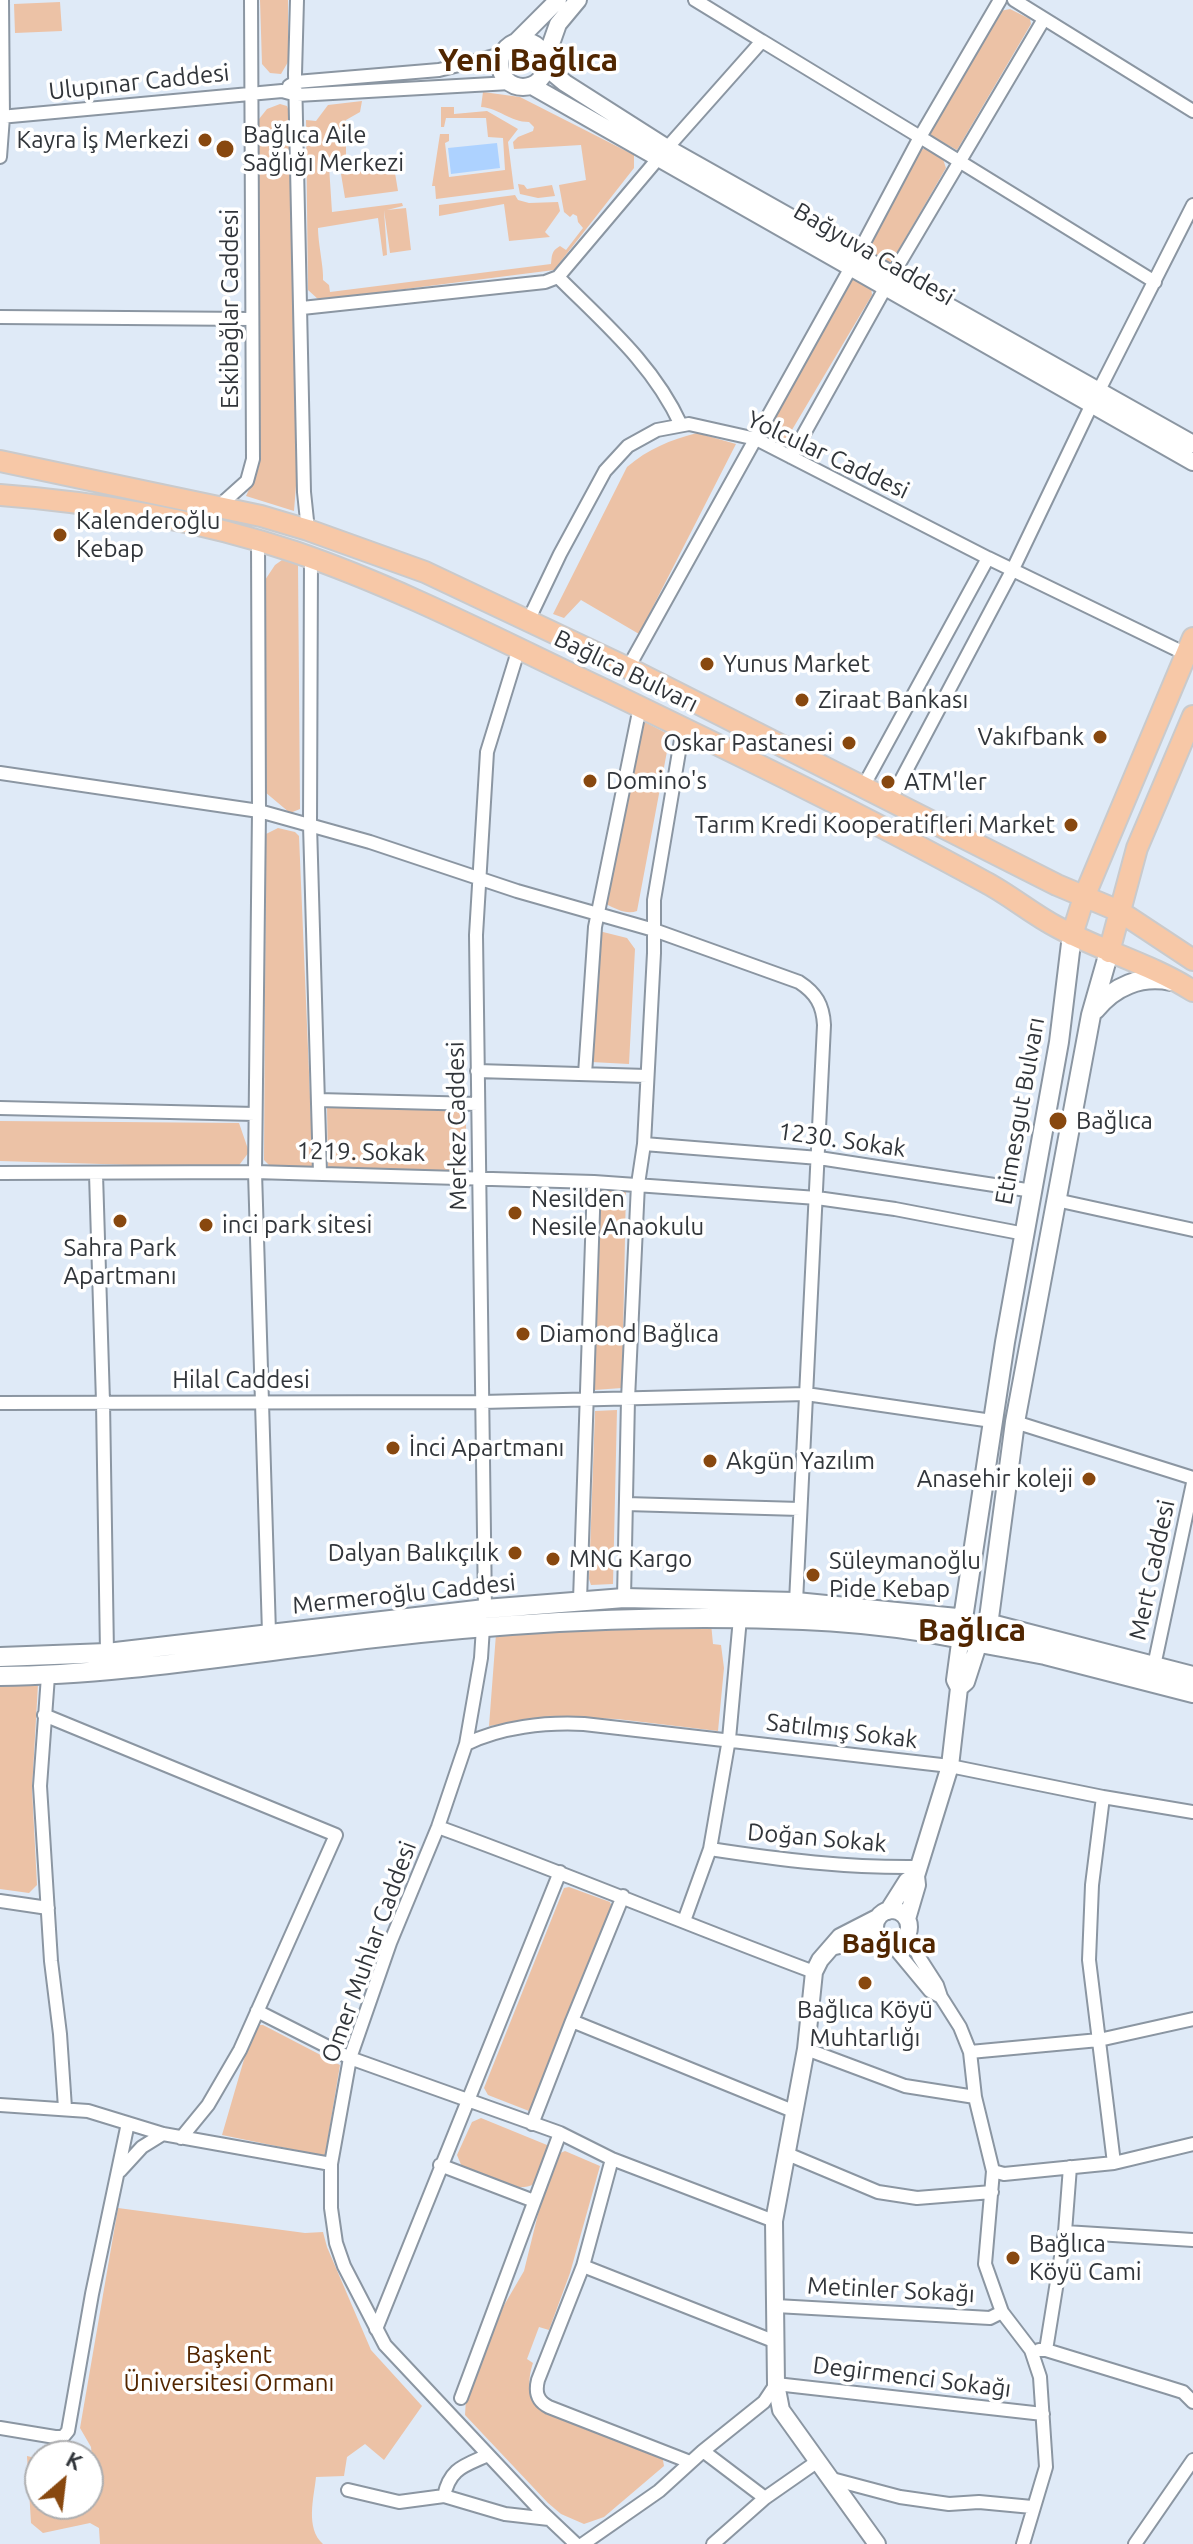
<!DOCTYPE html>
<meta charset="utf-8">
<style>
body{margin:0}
#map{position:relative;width:1193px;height:2544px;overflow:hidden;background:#dfeaf7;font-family:Ubuntu,sans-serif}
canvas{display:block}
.north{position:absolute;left:24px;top:2440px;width:80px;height:80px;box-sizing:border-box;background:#fff;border:2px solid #adaeb0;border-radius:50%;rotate:28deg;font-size:22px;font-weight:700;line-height:32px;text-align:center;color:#31353a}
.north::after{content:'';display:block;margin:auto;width:28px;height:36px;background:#88480f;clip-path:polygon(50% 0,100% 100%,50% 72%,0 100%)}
</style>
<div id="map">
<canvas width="1193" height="2544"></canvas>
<div class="north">K</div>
</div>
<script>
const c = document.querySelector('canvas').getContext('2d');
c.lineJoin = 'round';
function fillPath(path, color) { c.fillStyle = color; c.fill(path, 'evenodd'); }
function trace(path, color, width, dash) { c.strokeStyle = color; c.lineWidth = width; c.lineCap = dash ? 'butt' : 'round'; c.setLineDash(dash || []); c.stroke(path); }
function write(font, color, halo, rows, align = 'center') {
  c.font = font + ' Ubuntu,sans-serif'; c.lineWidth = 7; c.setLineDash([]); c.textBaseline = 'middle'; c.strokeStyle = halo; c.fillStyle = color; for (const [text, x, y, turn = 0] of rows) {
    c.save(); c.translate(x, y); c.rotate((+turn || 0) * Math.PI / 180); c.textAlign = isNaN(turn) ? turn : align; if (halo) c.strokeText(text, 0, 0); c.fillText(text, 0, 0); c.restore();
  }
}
const green = new Path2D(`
 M260,0H288V62L281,74L270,73L262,64Z
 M60,2L62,31L15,33L14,4Z
 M1010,9L1030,19L1031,24L957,150L929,135L1000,11Z
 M483,92L520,97L634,155V168L554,270L319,300L308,290L306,120L316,121L328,105L362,101L360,112L346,120V162L331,163L329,166L332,212L402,203L403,206L387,210L406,208L411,250L390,253L384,210L387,255L383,256L378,218L318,228C318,243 324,269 323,280L329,285L330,292L551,264C552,256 551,251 560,246L566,250L583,228L578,222L577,216L573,214L570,217L564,212L559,185L586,180L581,145L514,149L513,142L518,137L533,131L534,127L529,122C510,122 499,108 481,107Z
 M280,104L287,106L290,114L297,473L294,511L246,496L259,467V119L267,109Z
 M441,107H454V114L487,111L518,129L508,142L514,189L436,199L435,186H432L440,134H449V141L445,143L449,177L505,170L503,138L488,137L486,118H446L444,127H441Z
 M926,148L943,159L946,168L891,263L886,265L870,254L871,232L908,175L917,151Z
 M394,167L398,191L345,198L341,174Z
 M518,184L524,185L527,189L552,185L555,196L538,198L520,194Z
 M515,195L518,200L529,203L558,202L560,211L545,232L550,237L509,241L504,204L439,216V205Z
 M851,277L871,286L872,295L786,440L764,429Z
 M697,433L736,444L639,634L581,600L564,618L553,614L627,467C648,449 670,440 697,433Z
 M282,560L298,565L300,809L290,813L265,792V580L275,565Z
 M643,721L666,733L668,746L637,911C627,915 616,909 606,904Z
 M278,828L295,832L299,836L313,1167H271L264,1160L266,834Z
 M599,931L627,938L635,949L629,1064L591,1062Z
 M327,1106L457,1111L466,1117V1166L460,1172L328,1168Z
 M0,1121L239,1123L249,1152L237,1168L0,1161Z
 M626,1187L622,1388L594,1390L599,1201L602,1189Z
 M617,1410L613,1584L591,1585L589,1579L595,1411Z
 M711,1623L713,1644L721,1645L724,1668L718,1731L617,1719L558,1717L489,1726L496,1634Z
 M38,1684L32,1789L37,1885L29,1893L0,1889V1685Z
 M569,1887L610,1902L612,1907L532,2109L529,2111L488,2095L484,2088L564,1888Z
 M257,2025H263L340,2065L325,2156L222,2135L245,2056Z
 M481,2118L547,2145V2151L534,2184C515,2195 481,2175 462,2167L457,2155L472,2122Z
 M565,2151L600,2166L570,2273L549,2330L539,2327L527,2359L533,2363C528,2378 527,2394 539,2406L662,2455L664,2466L604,2517L584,2524L561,2514L548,2503L465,2415L466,2399L503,2307L524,2271L540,2206L558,2154Z
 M118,2208L305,2233L323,2232L327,2247L371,2350L422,2406L384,2460L365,2444L347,2457L344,2476L316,2477C314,2498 305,2528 323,2544H100L99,2528L90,2523L43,2533L31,2523L27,2456L40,2459V2504H88V2468H93L91,2447L80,2428Z`);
const water = new Path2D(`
 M497,143L500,168L451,174L448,148Z`);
const minor = new Path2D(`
 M297,0L295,74L304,492L308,530
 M695,0L762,41
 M1000,0L920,137L1155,282
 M1014,0L1193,111
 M289,86L296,82L439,70L502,54
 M0,117L282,91L297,95L510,83
 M0,157L3,117L2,0
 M558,277C605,324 653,364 681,425
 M302,308L545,282L558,277L667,148L762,41L920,137L850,269L628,668
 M0,317L251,319
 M791,457L893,274L1044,19
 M218,507L247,481L253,459L251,0
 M258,541L259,811L255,1172L269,1633
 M311,558L310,825L320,1173
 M528,621L560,554L605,471L628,446L657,430L689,424L756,439L988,558L1186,654
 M0,773L259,811L370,842L517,891L654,930L799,982C816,993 823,1005 824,1025L796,1602
 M863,787L988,558
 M890,801L1013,569L1092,404L1193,205
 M477,1071L647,1076
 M585,1074L595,927L640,707
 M318,1100L478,1104
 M0,1108L255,1114
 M644,1144L819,1158L1033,1191
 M0,1173L255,1172L594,1182L817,1198L895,1209L1025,1234
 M96,1174L103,1402L107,1653
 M1056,1200L1193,1230
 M0,1403L482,1402L806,1394L992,1421
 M1015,1422L1193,1478
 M626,1504L800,1509
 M624,1598L628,1399L638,1184L644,1144L654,953V900L683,728
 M580,1600L594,1182
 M485,1609L476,935L487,752L519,648
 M483,1627L481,1658L466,1744L438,1827L390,1943L350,2058L331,2164V2208L336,2243L344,2266L385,2345L540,2510L576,2544
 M1154,1666L1193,1483
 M48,1676L40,1786L51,1961L60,2034L65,2108
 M44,1715L336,1835L240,2050L208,2105L181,2138
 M466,1744C501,1727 545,1722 584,1724L950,1766L1103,1797L1092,1885L1089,1960L1114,2163
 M1103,1797L1193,1812
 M438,1827C565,1873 688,1925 814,1972
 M710,1849C781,1860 848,1868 919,1867
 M0,1901L48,1908
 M684,1921L710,1849L729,1739L740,1618
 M908,1932L919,1957L937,1985L941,1997L960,2027L970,2052L975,2097L993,2171L985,2264L1002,2312L1031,2350L1040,2377L1046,2467L1023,2544
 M891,1944L930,1991L941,1997
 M257,2011L350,2058L560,2133L612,2159L774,2221
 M572,2021L623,1896
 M806,2049L905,2086L975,2097
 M970,2052L1099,2040L1193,2019
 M0,2105L88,2111L163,2134L331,2164
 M532,2124L572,2021L793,2111
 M785,2153L878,2192L917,2198L992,2192
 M612,2159L583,2266L538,2380C535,2392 537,2401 549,2407L690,2462
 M440,2165L534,2201
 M120,2171L142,2147L163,2134
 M993,2171L1004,2174L1114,2163L1193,2144
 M1065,2232L1193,2240
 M583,2266L776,2342
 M776,2306L990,2318L1002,2312
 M376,2329L560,1872
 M1039,2350H1046L1167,2387L1183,2392L1193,2402
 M1046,2350L1065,2232L1070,2167
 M461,2398L560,2133
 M0,2428L55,2437H63L68,2431L92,2294L128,2123
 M703,2451L765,2498L818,2461
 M832,2479L900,2497L949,2504L979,2502L1032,2507
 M348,2490L399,2502L444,2496L505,2514L549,2519
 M444,2496C450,2468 464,2466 488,2455
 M583,2544L659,2491L703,2451L764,2402L776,2384L1043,2414
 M713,2544L765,2498
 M1135,2544L1193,2460`);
const tertiary = new Path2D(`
 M500 64a23 23 0 1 1 46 0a23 23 0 1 1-46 0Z
 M516,42L558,0
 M546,58L558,24L578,0
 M547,68L565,83L667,148L1193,444
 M532,86L1193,462
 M959,1688L966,1682L977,1648
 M875 1927a17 17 0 1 1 34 0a17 17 0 1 1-34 0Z
 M888,1911L907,1881L916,1876
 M907,1919L917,1885L916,1876L950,1766L959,1688L955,1680L960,1643
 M835,1946L866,1939L879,1938
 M877,2544L781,2410L776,2384L774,2221L806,2049L814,1972L820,1960L840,1937L877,1918`);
const secondary = new Path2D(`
 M1095,1010C1114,986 1141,975 1171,981
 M964,1612L1005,1342L1059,1042L1072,935
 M989,1618L1015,1422L1091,1015L1109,952
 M991,1624L1193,1676
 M985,1644L1045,1655L1193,1693
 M0,1657L107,1653L485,1609L624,1598L796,1602L957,1618
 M0,1676C107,1675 213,1658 319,1645C446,1628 575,1618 704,1618C790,1618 873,1621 957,1638`);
const primary = new Path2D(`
 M0,461L261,516L308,530L425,572L628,668L1057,885L1119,911L1193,960
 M0,495C97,502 202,521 295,552C403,589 503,642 605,690C733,752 861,814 985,882C1010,895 1032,914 1057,927C1101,951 1151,964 1193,991
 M1072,935L1084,897L1193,638
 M1109,952L1137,848L1193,716`);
const markers = [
 [205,140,8,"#88480f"],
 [225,149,10,"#88480f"],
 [60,535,8,"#88480f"],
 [707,664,8,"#88480f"],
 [802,700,8,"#88480f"],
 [1100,737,8,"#88480f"],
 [849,743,8,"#88480f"],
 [590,781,8,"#88480f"],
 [888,782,8,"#88480f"],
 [1071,825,8,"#88480f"],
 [1058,1121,10,"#88480f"],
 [515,1213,8,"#88480f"],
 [120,1221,8,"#88480f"],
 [206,1225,8,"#88480f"],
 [523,1334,8,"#88480f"],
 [393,1448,8,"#88480f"],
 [710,1461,8,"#88480f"],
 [1089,1479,8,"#88480f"],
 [515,1553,8,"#88480f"],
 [553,1559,8,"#88480f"],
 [813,1575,8,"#88480f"],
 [865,1983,8,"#88480f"],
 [1013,2258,8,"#88480f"]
];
const streetNames = [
 ["Ulupınar Caddesi",139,82,-6],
 ["Bağyuva Caddesi",874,254,30],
 ["Eskibağlar Caddesi",230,309,-90],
 ["Yolcular Caddesi",828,455,25],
 ["Bağlıca Bulvarı",626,671,26],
 ["Etimesgut Bulvarı",1020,1111,-80],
 ["Merkez Caddesi",457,1126,-91],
 ["1230. Sokak",842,1140,8],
 ["1219. Sokak",361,1152,1],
 ["Hilal Caddesi",241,1380],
 ["Mert Caddesi",1152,1570,-78],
 ["Mermeroğlu Caddesi",404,1594,-6],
 ["Satılmış Sokak",842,1731,7],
 ["Doğan Sokak",817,1838,5],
 ["Omer Muhlar Caddesi",369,1952,-70],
 ["Metinler Sokağı",891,2290,3],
 ["Degirmenci Sokağı",912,2377,7]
];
const poiNames = [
 ["Bağlıca Aile",243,135],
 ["Sağlığı Merkezi",243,163],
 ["Kayra İş Merkezi",189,140,"right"],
 ["Kalenderoğlu",76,521],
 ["Kebap",76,549],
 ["Yunus Market",723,664],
 ["Ziraat Bankası",818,700],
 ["Vakıfbank",1084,737,"right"],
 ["Oskar Pastanesi",833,743,"right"],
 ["Domino's",606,781],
 ["ATM'ler",904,782],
 ["Tarım Kredi Kooperatifleri Market",1055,825,"right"],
 ["Bağlıca",1076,1121],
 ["Nesilden",531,1199],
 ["Nesile Anaokulu",531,1227],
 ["inci park sitesi",222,1225],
 ["Sahra Park",120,1248,"center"],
 ["Apartmanı",120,1276,"center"],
 ["Diamond Bağlıca",539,1334],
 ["İnci Apartmanı",409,1448],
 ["Akgün Yazılım",726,1461],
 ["Anasehir koleji",1073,1479,"right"],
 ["Dalyan Balıkçılık",499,1553,"right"],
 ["MNG Kargo",569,1559],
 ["Süleymanoğlu",829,1561],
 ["Pide Kebap",829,1589],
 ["Bağlıca Köyü",865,2010,"center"],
 ["Muhtarlığı",865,2038,"center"],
 ["Bağlıca",1029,2244],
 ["Köyü Cami",1029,2272]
];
const parkNames = [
 ["Başkent",229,2355],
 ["Üniversitesi Ormanı",229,2383]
];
const quarterNames = [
 ["Bağlıca",889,1944]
];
const districtNames = [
 ["Yeni Bağlıca",528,60],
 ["Bağlıca",972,1630]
];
fillPath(green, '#ecc2a6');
fillPath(water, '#add2ff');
trace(minor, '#8b96a2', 16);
trace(tertiary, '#8b96a2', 20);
trace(secondary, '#8b96a2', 22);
trace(primary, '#c9cacc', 24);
trace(minor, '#fff', 12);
trace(tertiary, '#fff', 16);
trace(secondary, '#fff', 18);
trace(primary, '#f7c8a7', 20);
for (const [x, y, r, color] of markers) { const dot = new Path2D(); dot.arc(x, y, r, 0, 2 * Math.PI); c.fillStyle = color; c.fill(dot); trace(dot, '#fff', 3); }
write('24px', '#31353a', '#fff', streetNames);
write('24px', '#31353a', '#fff', poiNames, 'left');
write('24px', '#532600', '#fff', parkNames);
write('bold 28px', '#512600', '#fff', quarterNames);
write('bold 32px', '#512600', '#fff', districtNames);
</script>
